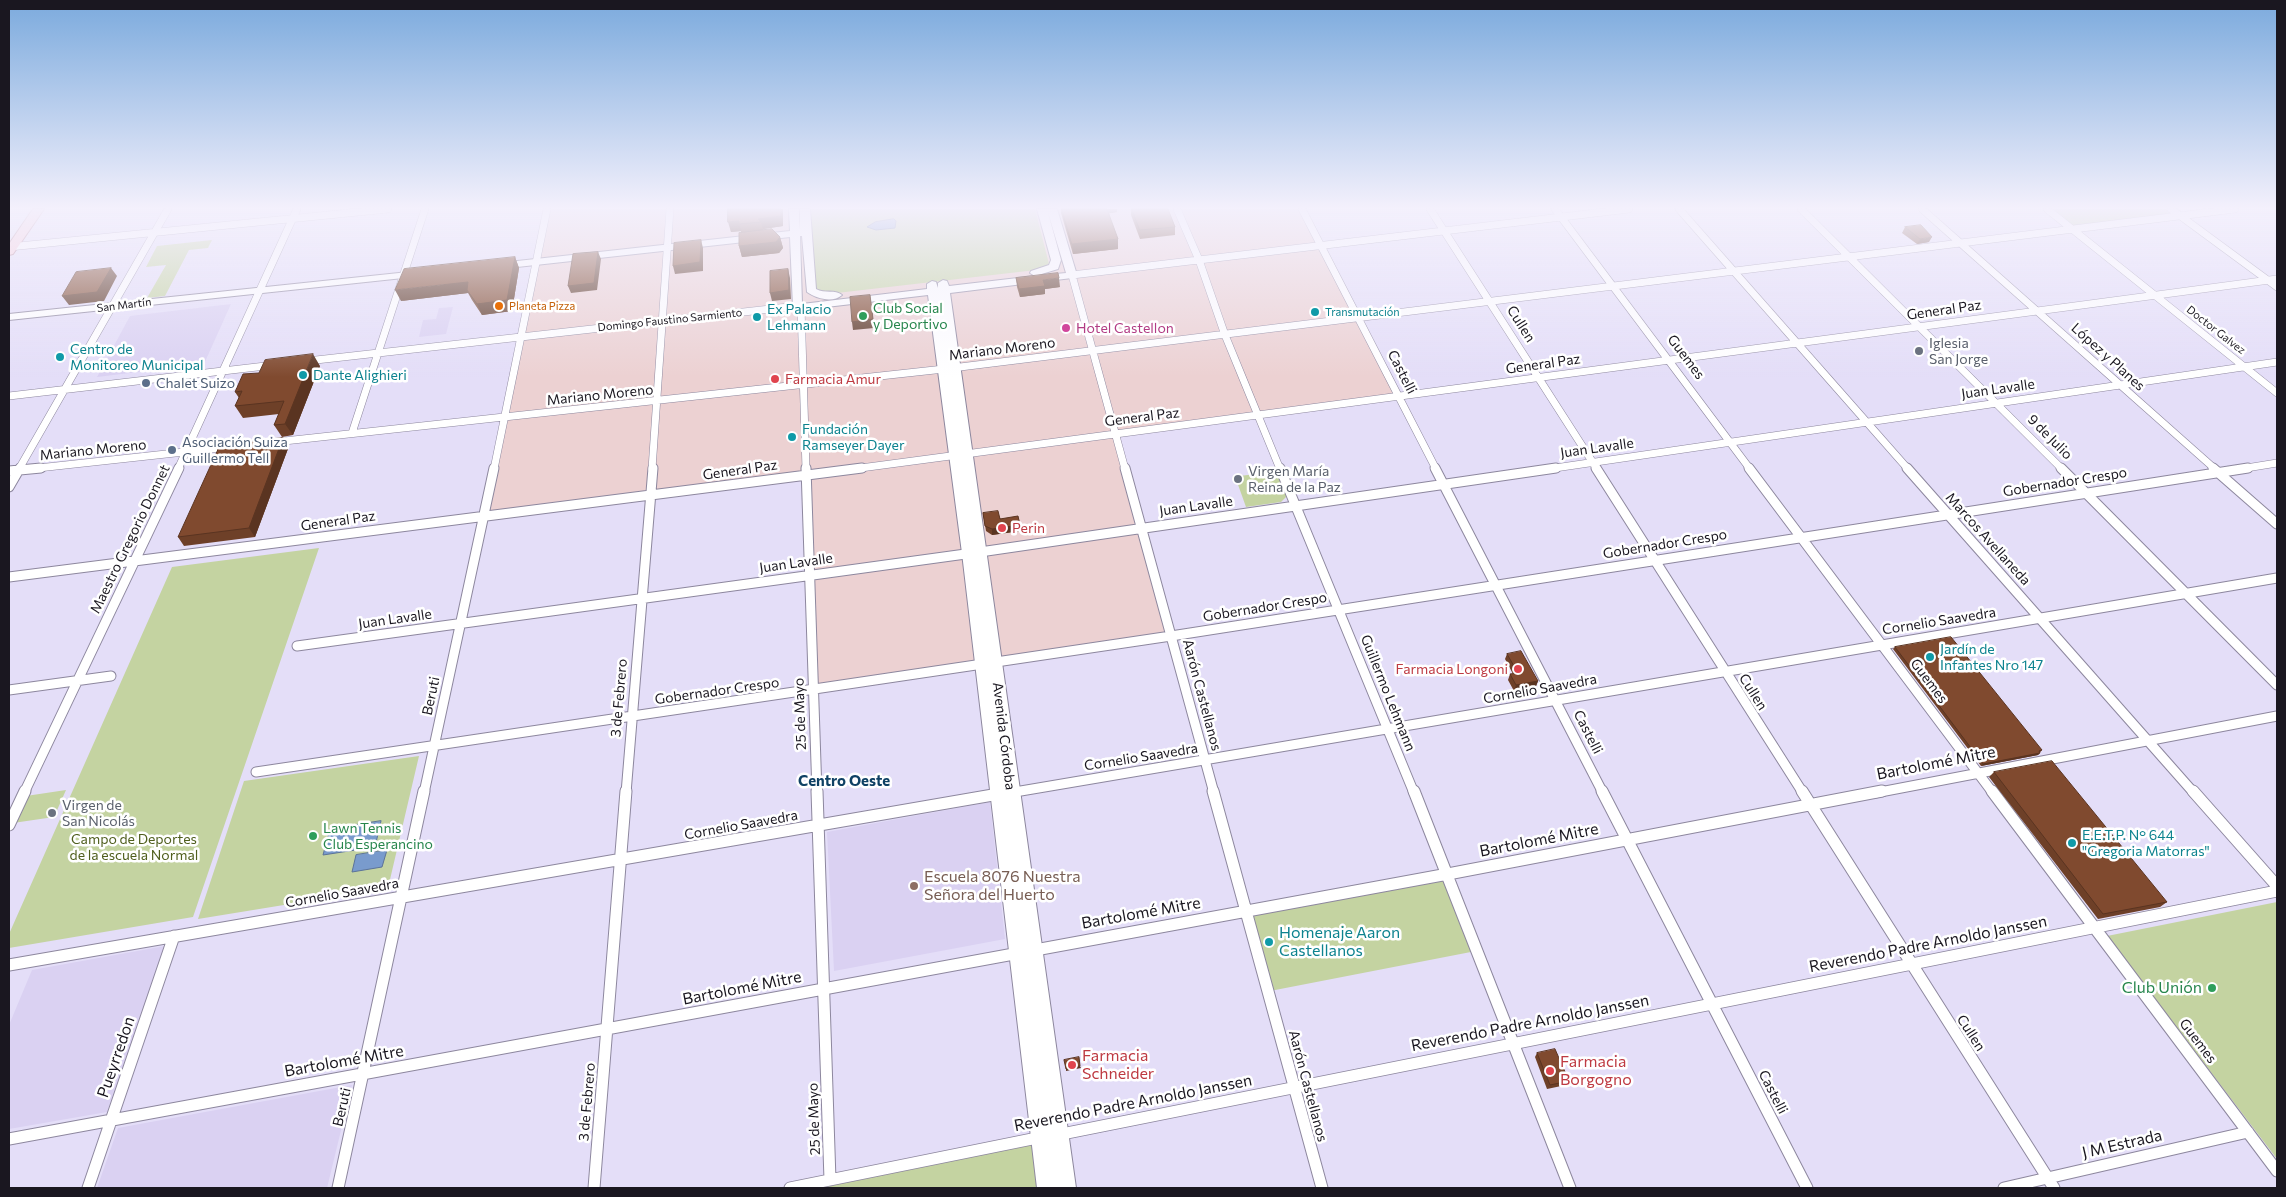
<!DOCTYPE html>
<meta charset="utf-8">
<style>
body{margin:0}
#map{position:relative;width:2286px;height:1197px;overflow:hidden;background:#e4def8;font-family:Commissioner,sans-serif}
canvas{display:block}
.frame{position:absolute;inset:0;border:10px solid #1a1720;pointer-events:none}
</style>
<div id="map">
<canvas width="2286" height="1197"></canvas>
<div class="frame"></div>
</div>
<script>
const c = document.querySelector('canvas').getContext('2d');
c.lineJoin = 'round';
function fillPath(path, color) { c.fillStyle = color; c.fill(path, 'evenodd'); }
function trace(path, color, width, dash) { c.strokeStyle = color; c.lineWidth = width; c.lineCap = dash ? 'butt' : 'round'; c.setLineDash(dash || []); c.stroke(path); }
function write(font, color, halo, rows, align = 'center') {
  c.font = font + ' Commissioner,sans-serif'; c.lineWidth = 5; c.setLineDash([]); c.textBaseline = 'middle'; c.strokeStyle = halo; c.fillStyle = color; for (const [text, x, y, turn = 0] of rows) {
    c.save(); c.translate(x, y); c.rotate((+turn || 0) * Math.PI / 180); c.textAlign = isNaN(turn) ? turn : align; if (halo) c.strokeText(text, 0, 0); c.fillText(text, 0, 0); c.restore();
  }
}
const commercial = new Path2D(`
 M548,209H1301L1400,397L1117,434L1171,636L813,690L805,475L484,516Z`);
const built = new Path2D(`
 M231,304L204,364L97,377L130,316Z
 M453,307L446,334L419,337L423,320L436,319L439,308Z
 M990,802L1005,939L834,971L827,832Z
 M165,946L107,1112L9,1129V1025L32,970Z
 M352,1085L327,1188H97L118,1128Z`);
const green = new Path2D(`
 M810,209H1035L1049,264L1036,270L828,294L818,290L815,286Z
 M2047,209H2171L2181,216L2071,229Z
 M212,240L208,248L189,250L165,296L147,298L166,265L146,267L157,246Z
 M1278,471L1287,496L1281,502L1246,507L1236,479L1240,476Z
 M319,548L193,917L9,948V934L172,567Z
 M419,756L388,888L198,919L244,781Z
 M66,790L54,817L13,823L26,796Z
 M1446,875L1476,951L1270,991L1249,913Z
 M2277,902V1159L2107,936Z
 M1031,1140L1037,1188H791Z`);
const water = new Path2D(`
 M894,219L896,221L895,228L876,230L867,227L875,222Z
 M381,821L375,847L323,855L330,829Z
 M387,850L382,867L352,872L356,855Z`);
const streetFar2 = new Path2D(`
 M1177,209L1199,260L1225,335L1280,469
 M1302,209L1436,469
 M1430,209L1597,469
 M1555,209L1750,469
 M1679,209L1908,469
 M1801,209L2062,469
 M1922,209L2215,469
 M2047,209L2277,393
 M2171,209L2277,287
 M9,247L388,209
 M801,307L806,469
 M307,361L797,306
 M9,396L274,365
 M352,433L425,209
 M275,442L944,369L2235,209
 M19,469L168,209
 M29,469L230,447
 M178,469L297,209
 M494,469L547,209
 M652,469L670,209
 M853,469L2277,279
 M1125,469L1072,275L1629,209
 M1548,469L2277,362
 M2240,469L2277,463`);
const streetFar1 = new Path2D(`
 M806,468L817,793
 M1125,468L1214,793
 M1280,468L1414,793
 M1435,468L1603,793
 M1596,468L1803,793
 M1749,468L1993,793
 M1907,468L2194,793
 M2061,468L2277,685
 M2213,468L2277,524
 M9,471L41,468
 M9,487L20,468
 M9,577L862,468
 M297,646L980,552L1556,468
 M9,690L111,676
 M256,772L1171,636L2248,468
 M24,793L179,468
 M424,793L494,468
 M626,793L653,468
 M1009,793L2277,578
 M1875,793L2277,716`);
const street = new Path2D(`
 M817,791L830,1180
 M1213,791L1322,1188
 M1414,791L1570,1188
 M1602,791L1807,1188
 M1802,791L2054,1188
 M1992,791L2277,1171
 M2193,791L2277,886
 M9,825L25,791
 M9,965L1016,791
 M1057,1135L2277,891
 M9,1139L1448,874L1882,791
 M88,1188L174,936
 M338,1188L424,791
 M594,1188L626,791
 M790,1188L1042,1137
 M2004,1188L2248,1132`);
const secondary = new Path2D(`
 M789,209H799L800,230V209H810L816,289C825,294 835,289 842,295C833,303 817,299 807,292L802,236H800L802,304L927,289V284L932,281L936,282L938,288V283L943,280L947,281L949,286L1035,276L1030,273L1031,271L1049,265L1051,260L1037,209H1047L1061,260L1058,269L1035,276L1066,273L1047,209H1057L1077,275L1072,278L950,293L1076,1188H1037L962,553L928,295L801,310L793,308L790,237L499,269L494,266L499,263L790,231Z
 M418,271L422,272V276L9,320V314Z`);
const primary = new Path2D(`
 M33,209H44L13,254L9,255V244Z`);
const wall = new Path2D(`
 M728,209H783V226L763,229L764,230L780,237L783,248L779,253L742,257L739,246L741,231L731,232Z
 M1061,209H1117V212L1109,213L1118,249L1073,254L1061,213Z
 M1131,209H1168L1175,227V235L1140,239L1131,215Z
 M1905,227L1929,242L1917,244L1902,233Z
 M515,257L519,268L512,311L482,315L472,300L468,293L401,301Z
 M1016,278L1060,287L1045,289V294L1020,297L1017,287Z
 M320,366L293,435L282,437L274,425L279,414L243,418L235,406L239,398L235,392Z
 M283,438L289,446L255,537L184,546L178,537Z
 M983,513L1020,525V531L992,535L986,531Z
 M1895,647L2042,750L2038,755L1981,766L1893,649Z
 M1507,654L1538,681L1536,686L1514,691L1508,680L1510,674H1513L1505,659Z
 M1994,772L2167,902L2160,907L2098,919L1989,777Z
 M1537,1053L1569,1081L1566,1085L1547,1089L1535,1057Z`);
const shadedWall = new Path2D(`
 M781,209H783V226L763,229L761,222L758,219Z
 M1105,209H1117V212L1105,214Z
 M739,221L741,231L731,232L728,222Z
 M780,237L783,248L779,253L742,257L739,246Z
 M1932,237L1929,242L1917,244L1920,239Z
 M1118,239V249L1073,254L1072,244Z
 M701,240L703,248V271L675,274L673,266Z
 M598,252L601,259L597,290L571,293L568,286Z
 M515,257L519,268L512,311L482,315L477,304Z
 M111,268L117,276L104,301L69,305L62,296Z
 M788,269L790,278L791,299L772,301L770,293Z
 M1059,278L1060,287L1045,289V294L1020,297L1019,289L1043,280Z
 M468,282L467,290L468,293L401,301L395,290Z
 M870,295L874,328L853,330L852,322Z
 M313,354L320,366L293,435L285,424Z
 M283,438L289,446L255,537L249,528Z
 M1020,525V531L992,535V529Z
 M1538,681L1536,686L1514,691L1516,685Z
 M2040,753L2038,755L1981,766L1983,764Z
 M1080,1066L1081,1068L1066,1071V1069Z`);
const building = new Path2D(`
 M728,209H781V216L758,219L761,222L739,224V221L728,222Z
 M1062,209H1107L1118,239L1072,244Z
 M1132,209H1168L1175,227L1140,230Z
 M1921,225L1932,237L1920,239L1905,227Z
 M772,229L780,237L776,242L739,246V233Z
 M701,240L700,262L673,266L674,243Z
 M598,252L594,283L568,286L573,254Z
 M515,257L507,300L477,304L467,290L468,282L395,290L404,269Z
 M111,268L97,292L62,296L76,272Z
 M788,269L789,290L770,293V271Z
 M1058,273L1059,278L1043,280L1045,286L1019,289L1016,278Z
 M870,295L873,319L852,322L850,297Z
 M313,354L285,424L274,425L284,401L235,406L242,391L235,392L243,374L259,373L265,360Z
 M283,438L249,528L178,537L220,445Z
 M998,511L1000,519L1018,516L1020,525L992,529L985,526L983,513Z
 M1951,637L2042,750L2039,751L2040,753L1983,764L1895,647Z
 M1521,651L1538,681L1516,685L1510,674L1518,673L1507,654Z
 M2052,761L2167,902L2103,914L1994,772Z
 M1555,1049L1569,1081L1550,1085L1537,1053Z
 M1079,1057L1080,1066L1066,1069L1064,1060Z`);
const markers = [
 [499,306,5,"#e8710a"],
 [1315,312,5,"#0f9aa8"],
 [863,316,5,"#2e9e5b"],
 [757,317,5,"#0f9aa8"],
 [1066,328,5,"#d1479c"],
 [1919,351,5,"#6b7280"],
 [60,357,5,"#0f9aa8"],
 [303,375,5,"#0f9aa8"],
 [775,379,5,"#e0444e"],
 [146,383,5,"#5c6f8a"],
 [792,437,5,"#0f9aa8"],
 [172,450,5,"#5c6f8a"],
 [1238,479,5,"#6b7280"],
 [1002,528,5,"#e0444e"],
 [1930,657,5,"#0f9aa8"],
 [1518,669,5,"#e0444e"],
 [52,813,5,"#6b7280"],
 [313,836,5,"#2e9e5b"],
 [2072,843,5,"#0f9aa8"],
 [914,886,5,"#8d6e63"],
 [1269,942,5,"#0f9aa8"],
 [2212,988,5,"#2e9e5b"],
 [1072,1065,5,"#e0444e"],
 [1550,1071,5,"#e0444e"]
];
const farStreetnames = [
 ["San Martín",124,305,-7],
 ["Domingo Faustino Sarmiento",670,320,-6],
 ["Doctor Galvez",2216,330,38]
];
const farFoodnames = [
 ["Planeta Pizza",509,306]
];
const farCulturenames = [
 ["Transmutación",1325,312]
];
const leisureNames = [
 ["Club Social",873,308],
 ["y Deportivo",873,324],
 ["Lawn Tennis",323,828],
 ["Club Esperancino",323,844]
];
const cultureNames = [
 ["Ex Palacio",767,309],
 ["Lehmann",767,325],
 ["Centro de",70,349],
 ["Monitoreo Municipal",70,365],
 ["Dante Alighieri",313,375],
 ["Fundación",802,429],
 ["Ramseyer Dayer",802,445],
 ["Jardín de",1940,649],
 ["Infantes Nro 147",1940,665],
 ["E.E.T.P. N° 644",2082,835],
 ["\"Gregoria Matorras\"",2082,851]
];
const streetNames = [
 ["General Paz",1944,310,-8],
 ["Cullen",1521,324,58],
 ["Mariano Moreno",1002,349,-7],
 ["Guemes",1686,357,53],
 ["López y Planes",2108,357,42],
 ["General Paz",1543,364,-8],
 ["Castelli",1402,372,63],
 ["Juan Lavalle",1998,389,-8],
 ["Mariano Moreno",600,395,-6],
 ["General Paz",1142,417,-7],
 ["9 de Julio",2050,437,45],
 ["Juan Lavalle",1597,448,-8],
 ["Mariano Moreno",93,450,-6],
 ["General Paz",740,470,-8],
 ["Gobernador Crespo",2065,482,-9],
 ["Juan Lavalle",1196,506,-8],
 ["General Paz",338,521,-8],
 ["Maestro Gregorio Donnet",130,539,-64],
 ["Marcos Avellaneda",1988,539,48],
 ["Gobernador Crespo",1665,544,-9],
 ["Juan Lavalle",796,563,-8],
 ["Gobernador Crespo",1265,607,-9],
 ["Juan Lavalle",395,619,-8],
 ["Cornelio Saavedra",1939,621,-9],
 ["Guemes",1929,681,53],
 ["Cornelio Saavedra",1540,689,-10],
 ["Gobernador Crespo",717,691,-8],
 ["Cullen",1753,692,58],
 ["Guillermo Lehmann",1388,693,68],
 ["Aarón Castellanos",1202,695,75],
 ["Beruti",431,696,-78],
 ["3 de Febrero",619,698,-85],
 ["25 de Mayo",800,714,-92],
 ["Castelli",1588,732,63],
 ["Avenida Córdoba",1004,736,83],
 ["Cornelio Saavedra",1141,757,-9],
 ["Cornelio Saavedra",741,825,-10],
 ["Cornelio Saavedra",342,893,-10],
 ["Cullen",1971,1033,57],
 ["Guemes",2198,1041,53],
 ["Aarón Castellanos",1308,1086,75],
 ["Castelli",1773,1092,63],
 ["3 de Febrero",587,1102,-85],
 ["Beruti",342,1107,-77],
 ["25 de Mayo",814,1119,-92]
];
const hotelNames = [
 ["Hotel Castellon",1076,328]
];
const worshipNames = [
 ["Iglesia",1929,343],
 ["San Jorge",1929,359],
 ["Virgen María",1248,471],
 ["Reina de la Paz",1248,487],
 ["Virgen de",62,805],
 ["San Nicolás",62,821]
];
const healthNames = [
 ["Farmacia Amur",785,379],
 ["Perin",1012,528],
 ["Farmacia Longoni",1508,669,"right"]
];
const serviceNames = [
 ["Chalet Suizo",156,383],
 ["Asociación Suiza",182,442],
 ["Guillermo Tell",182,458]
];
const parkNames = [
 ["Campo de Deportes",134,839],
 ["de la escuela Normal",134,855]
];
const neighbourhoodNames = [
 ["Centro Oeste",844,781]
];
const nearStreetnames = [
 ["Bartolomé Mitre",1936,763,-11],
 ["Bartolomé Mitre",1539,840,-11],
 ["Bartolomé Mitre",1141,913,-10],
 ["Reverendo Padre Arnoldo Janssen",1928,944,-11],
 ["Bartolomé Mitre",742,988,-11],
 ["Reverendo Padre Arnoldo Janssen",1530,1023,-11],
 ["Pueyrredon",116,1057,-71],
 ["Bartolomé Mitre",344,1061,-10],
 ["Reverendo Padre Arnoldo Janssen",1133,1103,-11],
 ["J M Estrada",2122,1144,-13]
];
const nearEducationnames = [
 ["Escuela 8076 Nuestra",924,877],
 ["Señora del Huerto",924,895]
];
const nearCulturenames = [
 ["Homenaje Aaron",1279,933],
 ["Castellanos",1279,951]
];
const nearLeisurenames = [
 ["Club Unión",2202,988]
];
const nearHealthnames = [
 ["Farmacia",1082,1056],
 ["Schneider",1082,1074],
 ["Farmacia",1560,1062],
 ["Borgogno",1560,1080]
];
fillPath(commercial, '#ecd1d2');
fillPath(built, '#dad1f2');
fillPath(green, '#c4d3a1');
fillPath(water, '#799bcd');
trace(water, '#5c7399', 1);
trace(streetFar2, '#8d879e', 8);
trace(streetFar1, '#8d879e', 11);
trace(street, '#8d879e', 13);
trace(secondary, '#8d879e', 2);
trace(primary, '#a97383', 2);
trace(streetFar2, '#fff', 7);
trace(streetFar1, '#fff', 9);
trace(street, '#fff', 11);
fillPath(secondary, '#fff');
fillPath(primary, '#fac8d4');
fillPath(wall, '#6e4028');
fillPath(shadedWall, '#5a3421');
fillPath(building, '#804a2f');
trace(building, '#5a3421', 1);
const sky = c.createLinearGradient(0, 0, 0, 377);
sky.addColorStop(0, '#7baadd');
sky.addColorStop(0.55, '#f3f0fc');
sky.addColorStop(1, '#f3f0fc00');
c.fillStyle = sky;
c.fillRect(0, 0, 2286, 377);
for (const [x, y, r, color] of markers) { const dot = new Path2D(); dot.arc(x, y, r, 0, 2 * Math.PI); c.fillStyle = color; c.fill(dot); trace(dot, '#fff', 2); }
write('11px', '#1a1720', '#fff', farStreetnames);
write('11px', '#c56008', '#fff', farFoodnames, 'left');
write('11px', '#0d838f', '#fff', farCulturenames, 'left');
write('14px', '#27864d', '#fff', leisureNames, 'left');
write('14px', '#0d838f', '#fff', cultureNames, 'left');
write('14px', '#1a1720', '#fff', streetNames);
write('14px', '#b23c85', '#fff', hotelNames, 'left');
write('14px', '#5b616d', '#fff', worshipNames, 'left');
write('14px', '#be3a42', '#fff', healthNames, 'left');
write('14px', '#4e5e75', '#fff', serviceNames, 'left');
write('14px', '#505f1e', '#fff', parkNames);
write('bold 15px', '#0f4164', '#fff', neighbourhoodNames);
write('16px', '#1a1720', '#fff', nearStreetnames);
write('16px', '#785e54', '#fff', nearEducationnames, 'left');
write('16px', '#0d838f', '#fff', nearCulturenames, 'left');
write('16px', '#27864d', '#fff', nearLeisurenames, 'right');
write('16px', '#be3a42', '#fff', nearHealthnames, 'left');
</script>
